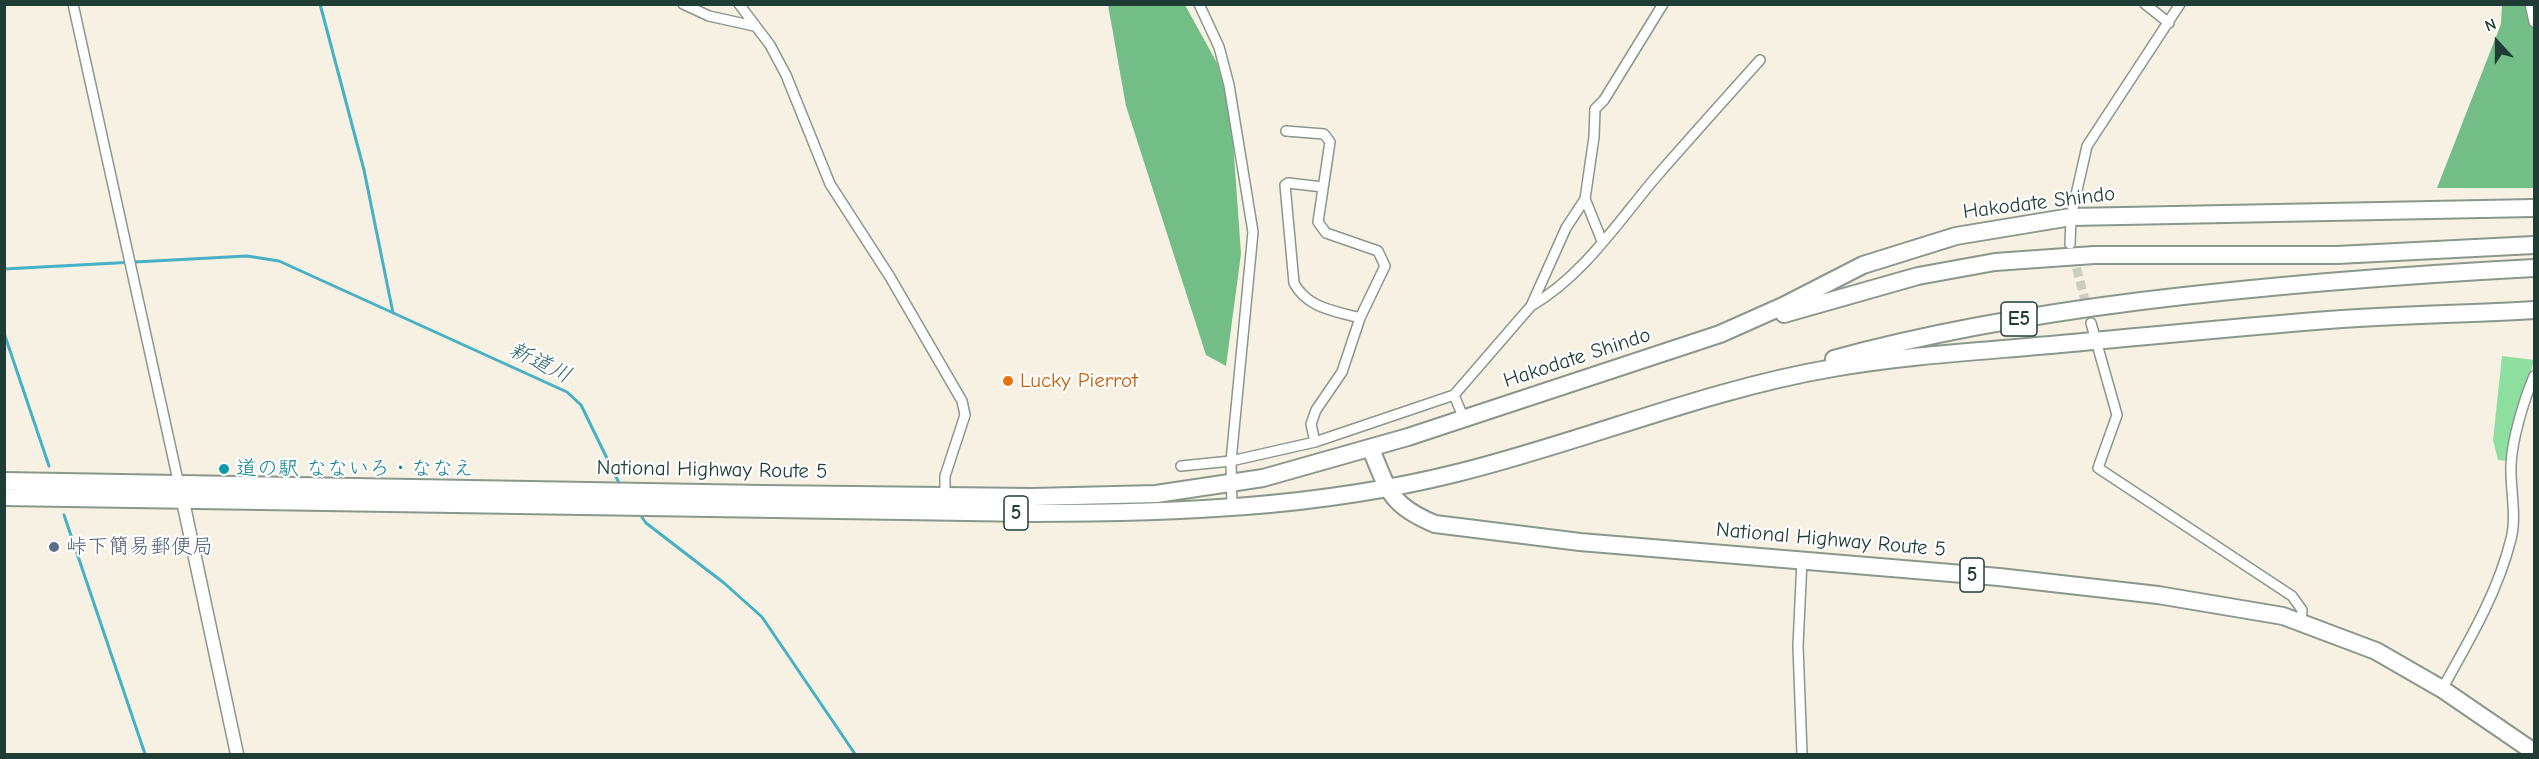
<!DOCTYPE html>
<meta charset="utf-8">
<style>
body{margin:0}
#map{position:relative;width:2539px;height:759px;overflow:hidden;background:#f6f1e2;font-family:"Comic Neue",sans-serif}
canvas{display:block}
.frame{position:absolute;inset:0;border:6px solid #1f3d34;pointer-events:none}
.north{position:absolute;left:2467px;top:12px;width:60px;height:60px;-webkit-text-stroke:4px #fff;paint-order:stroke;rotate:339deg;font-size:16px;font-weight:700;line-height:24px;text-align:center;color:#1f3d34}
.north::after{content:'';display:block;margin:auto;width:21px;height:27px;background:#1f3d34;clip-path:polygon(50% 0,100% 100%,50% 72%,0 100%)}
</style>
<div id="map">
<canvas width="2539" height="759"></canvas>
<div class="frame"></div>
<div class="north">N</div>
</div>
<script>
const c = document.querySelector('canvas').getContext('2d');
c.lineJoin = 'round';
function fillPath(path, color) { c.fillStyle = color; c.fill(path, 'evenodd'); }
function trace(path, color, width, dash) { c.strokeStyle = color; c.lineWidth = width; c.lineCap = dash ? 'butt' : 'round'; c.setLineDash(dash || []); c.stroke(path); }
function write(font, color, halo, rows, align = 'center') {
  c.font = font + ' "Comic Neue","Klee One",sans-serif'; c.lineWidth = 4.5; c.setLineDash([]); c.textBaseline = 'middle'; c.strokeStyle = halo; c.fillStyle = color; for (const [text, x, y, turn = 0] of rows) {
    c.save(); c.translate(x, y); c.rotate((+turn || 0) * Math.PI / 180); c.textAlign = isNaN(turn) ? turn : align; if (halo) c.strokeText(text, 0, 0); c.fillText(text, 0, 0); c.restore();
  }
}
const green = new Path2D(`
 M2502,356L2534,360L2506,461L2498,460L2493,440Z`);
const forest = new Path2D(`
 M1108,5H1185L1217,63L1231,113L1241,254L1226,366L1206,355L1126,106Z
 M2502,5H2534V188H2437L2501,24Z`);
const stream = new Path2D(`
 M320,4L364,170L393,313
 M4,269L247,256L279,261L567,392L581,405L620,485
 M4,333L49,466
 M639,513L646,523L724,583L762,617L855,754
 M64,515L145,754`);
const streetTunnel = new Path2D(`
 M2073,255L2091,323`);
const street = new Path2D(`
 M73,4L179,485
 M683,4L709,16L754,26
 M739,4L770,45L786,75L830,184L890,277L962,401L965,415L945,476V500
 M1199,4L1219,47L1229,85L1253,232L1231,461L1232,508
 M2145,4L2169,23
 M2530,4L2534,22
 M1286,131L1324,134L1330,142L1318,222L1326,233L1378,251L1385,266L1360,318L1342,372L1316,410L1311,424L1315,442
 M1323,187L1288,183L1285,185L1294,283C1307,308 1335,311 1360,318
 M1585,199L1602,241
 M2070,244L2071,217L2087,146L2180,4
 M1531,306C1583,276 1618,222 1656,177C1690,138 1725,99 1760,60
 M2091,323L2117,415L2098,468L2292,596L2302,610L2301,622
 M1454,395L1464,419
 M1181,466L1231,461L1315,442L1454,395L1531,306L1566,228L1585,199L1594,137L1595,109L1604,100L1663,4
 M2442,689C2469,641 2498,592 2511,539C2517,516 2510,488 2511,465C2512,439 2524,400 2534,376
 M1802,754L1798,646L1802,560`);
const secondary = new Path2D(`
 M181,492L237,754`);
const highway = new Path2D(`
 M1784,314L1918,276L1995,262L2094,255H2337L2534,245
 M1834,359C1935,331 2038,314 2141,301C2272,285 2403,275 2534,268
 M1371,449C1388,491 1391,506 1435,524L1580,542L1999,577L2158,595L2283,616L2376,651L2442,689L2534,752
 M4,481L763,494L1032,497L1156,494L1263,478L1408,437L1720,334L1783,306L1863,265L1956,236L2071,217L2534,208
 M4,497L1031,513C1175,513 1317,508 1457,473C1583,442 1704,390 1833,368C1908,355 1985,351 2061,344C2150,336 2239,327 2328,320C2397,315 2466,314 2534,310`);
const markers = [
 [1008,381,6,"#e8710a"],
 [224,469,6,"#0f9aa8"],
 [54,547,6,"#5c6f8a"]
];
const shields = [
 [2019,319,36],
 [1016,513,24],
 [1972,575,24]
];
const shieldNames = [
 ["E5",2019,319],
 ["5",1016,513],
 ["5",1972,575]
];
const streetNames = [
 ["Hakodate Shindo",2039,203,-7],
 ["Hakodate Shindo",1577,358,-18],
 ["National Highway Route 5",712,470,1],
 ["National Highway Route 5",1831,540,5]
];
const foodNames = [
 ["Lucky Pierrot",1020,381]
];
const cultureNames = [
 ["道の駅 なないろ・ななえ",236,469]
];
const serviceNames = [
 ["峠下簡易郵便局",66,547]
];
const waterNames = [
 ["新道川",540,363,26]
];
fillPath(green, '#8edf9f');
fillPath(forest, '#72be86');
trace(stream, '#46b0c4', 3);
trace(streetTunnel, '#cbcdbf', 9, [9, 4.5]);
trace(street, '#8a978b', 12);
trace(secondary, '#8a978b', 15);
trace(highway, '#8a978b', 20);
trace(street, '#fff', 9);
trace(secondary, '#fff', 12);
trace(highway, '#fff', 16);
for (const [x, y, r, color] of markers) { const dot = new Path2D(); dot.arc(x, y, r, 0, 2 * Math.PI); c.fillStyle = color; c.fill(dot); trace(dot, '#fff', 2); }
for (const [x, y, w] of shields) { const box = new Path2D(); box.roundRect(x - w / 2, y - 17, w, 34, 4.5); c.fillStyle = '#fff'; c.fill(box); trace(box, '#1f3d34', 1.5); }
write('bold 20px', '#1f3d34', null, shieldNames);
write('21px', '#1f3d34', '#fff', streetNames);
write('21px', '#c56008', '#fff', foodNames, 'left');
write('21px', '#0d838f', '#fff', cultureNames, 'left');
write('21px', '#4e5e75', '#fff', serviceNames, 'left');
write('italic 22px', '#2d6566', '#fff', waterNames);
</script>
